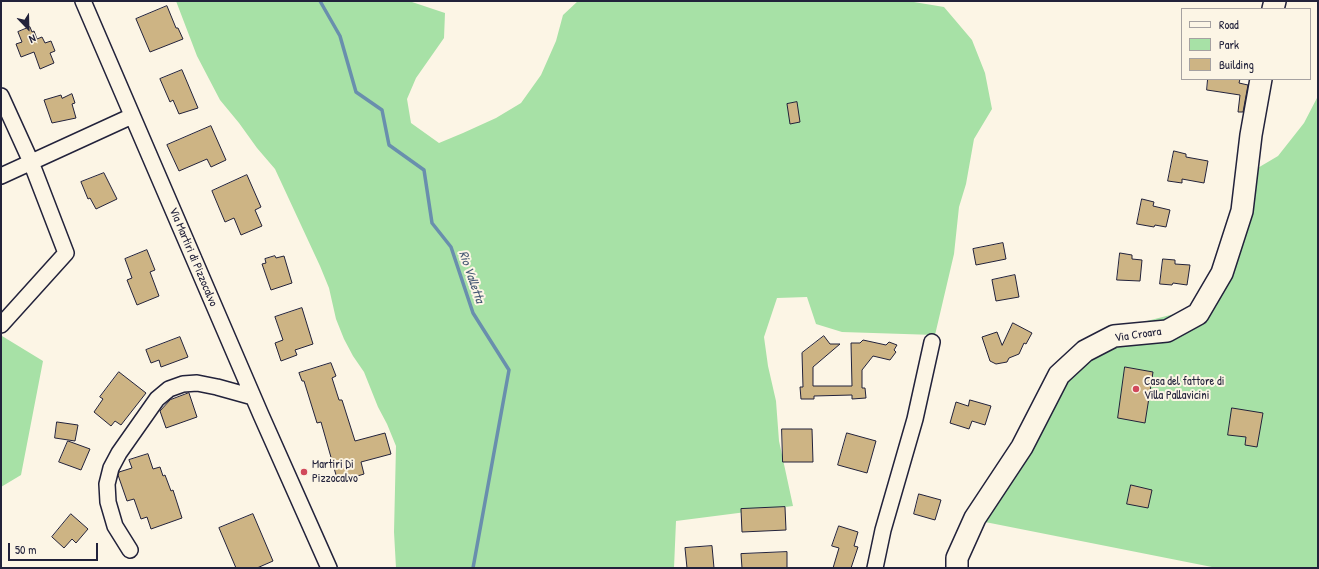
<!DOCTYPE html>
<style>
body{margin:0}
#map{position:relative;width:1319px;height:569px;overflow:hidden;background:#fcf5e5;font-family:"Patrick Hand",sans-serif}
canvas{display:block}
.frame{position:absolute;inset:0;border:2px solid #22223b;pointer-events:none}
.legend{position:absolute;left:1181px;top:8px;width:130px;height:72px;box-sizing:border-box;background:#fcf5e5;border:1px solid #a5a1a1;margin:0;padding:5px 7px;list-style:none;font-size:12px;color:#22223b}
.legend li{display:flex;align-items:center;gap:8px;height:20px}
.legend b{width:20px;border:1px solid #a5a1a1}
.north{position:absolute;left:8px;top:8px;width:40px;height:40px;-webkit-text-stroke:3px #fcf5e5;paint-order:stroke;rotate:157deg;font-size:11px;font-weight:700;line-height:16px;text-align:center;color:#22223b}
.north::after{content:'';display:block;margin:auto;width:14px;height:18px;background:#22223b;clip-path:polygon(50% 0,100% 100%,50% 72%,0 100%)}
.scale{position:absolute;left:8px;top:543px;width:90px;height:18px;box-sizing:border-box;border:2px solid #22223b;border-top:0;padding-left:5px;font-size:12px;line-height:14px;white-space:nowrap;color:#22223b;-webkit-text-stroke:3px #fcf5e5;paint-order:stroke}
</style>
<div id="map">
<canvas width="1319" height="569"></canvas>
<div class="frame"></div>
<ul class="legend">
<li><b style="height:5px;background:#fcf5e5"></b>Road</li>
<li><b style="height:11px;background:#a7e1a6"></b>Park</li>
<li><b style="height:11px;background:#cdb484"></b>Building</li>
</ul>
<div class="north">N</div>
<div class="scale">50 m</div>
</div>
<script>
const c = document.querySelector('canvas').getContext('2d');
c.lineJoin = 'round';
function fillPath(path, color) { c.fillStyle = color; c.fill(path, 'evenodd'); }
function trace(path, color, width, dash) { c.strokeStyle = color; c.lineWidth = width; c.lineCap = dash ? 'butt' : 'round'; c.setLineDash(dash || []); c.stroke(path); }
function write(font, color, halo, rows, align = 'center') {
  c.font = font + ' "Patrick Hand",sans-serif'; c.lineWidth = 4; c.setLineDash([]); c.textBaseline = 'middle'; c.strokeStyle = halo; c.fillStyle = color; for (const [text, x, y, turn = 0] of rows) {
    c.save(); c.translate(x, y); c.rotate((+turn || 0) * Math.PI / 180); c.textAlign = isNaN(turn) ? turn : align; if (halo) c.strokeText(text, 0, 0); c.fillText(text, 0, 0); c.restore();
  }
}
const green = new Path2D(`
 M176,1H409L445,13L444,38L416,78L407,99L411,123L439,143L463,133L496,118L521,103L541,75L556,41L563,15L578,1H908L944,7L972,40L985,73L992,109L974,139L966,184L959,207L954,254L935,335L842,332L816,324L807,297L777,298L764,337L768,366L776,401L779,441L793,506L676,521L674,568H396L394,532L396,446L387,424L378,407L364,372L353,356L344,339L336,319L329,288L320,266L275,169L257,148L239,123L220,100L197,56Z
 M1318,96V568H1217L975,520L1066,377L1119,331L1139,323L1190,310L1209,291L1256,169L1278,156L1304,123Z
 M2,336L43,361L21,475L1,487V338Z`);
const stream = new Path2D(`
 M320,1L340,36L356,92L382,110L389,145L424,170L432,223L451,247L473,313L509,370L473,568`);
const building = new Path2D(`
 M167,6L176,28H178L183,39L150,52L136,19Z
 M30,27L32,32L34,31L37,39L42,37L45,43L51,41L55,51L50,53L54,63L40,69L34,52L21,57L16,44L22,42L18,32Z
 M182,70L198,108L179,114L173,100L170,102L160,79Z
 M1208,79H1240L1239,83L1248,85L1243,112H1238L1240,95L1207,90Z
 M72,94L75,103L72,104L76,118L52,123L44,100L61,95L62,98Z
 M797,102L800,122L790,124L787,104Z
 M211,126L226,160L211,167L207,159L179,171L167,145Z
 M1174,151L1186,154V157L1208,161L1204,183L1182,179V183L1168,181Z
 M104,173L117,199L96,209L90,198L88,199L81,182Z
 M247,175L261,207L255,210L262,226L241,235L234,218L225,222L212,191Z
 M1142,199L1154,202L1153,206L1170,210L1166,227L1155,225L1154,227L1137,224Z
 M1003,243L1006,259L976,265L973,249Z
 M147,250L155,270L150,272L159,296L137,305L127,280L132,278L125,259Z
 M1120,253L1132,255V259L1142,260L1140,281L1117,280Z
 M275,256L276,258L284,256L292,283L271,290L262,264L266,263L265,259Z
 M1163,259L1175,260V264L1190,265L1187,285L1173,283L1172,285L1160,284Z
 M1015,275L1019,297L996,301L992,280Z
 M302,308L313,344L295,350L297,355L281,361L275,343L283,340L275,317Z
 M1013,323L1032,333L1026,344L1024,343L1019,354L1009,358L1007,362L996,364L990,361L982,337L997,332L1002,345Z
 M824,336L830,344H840L813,367V386H852L851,343H860L863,340L886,345L889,342L897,345L894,350L896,352L890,360L873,356L862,370V388H865L866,398L852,399V395L814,396V399H801L800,387H803L802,353Z
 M180,337L188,357L161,367L159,360L151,363L146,350Z
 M331,363L336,376L332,378L339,400H342L355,441L385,433L391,454L361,462L364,474L338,482L321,422L317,423L304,381H302L299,373Z
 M1125,367L1153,372L1145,423L1118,418Z
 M119,372L146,393L121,425L115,421L111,426L94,412L103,399L100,397Z
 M189,393L197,417L166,428L160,411L170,400Z
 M970,400L991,406L985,425L972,421L969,429L950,423L956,402L968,406Z
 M1232,408L1263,413L1257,447L1245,445L1246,437L1228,435Z
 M57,422L78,425L75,441L55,438Z
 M782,429H812L813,462H783Z
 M847,433L876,441L867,473L838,465Z
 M68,441L90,449L81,470L59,462Z
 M148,454L153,469L160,467L163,476L165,475L171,491L173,490L182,518L151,529L147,517L141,519L134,499L127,501L118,475L119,472L132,468L129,460Z
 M1131,485L1152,490L1148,508L1127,504Z
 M919,494L941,500L935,520L914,514Z
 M785,507L786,530L742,532L741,509Z
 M71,514L88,529L76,543L72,539L64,548L52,537Z
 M253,514L273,561L257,568H236L219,528Z
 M839,526L858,532L854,546L858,547L851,568H833L839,548L832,546Z
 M712,546L714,568H687L685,548Z
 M787,552V568H742L741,554Z`);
const street = new Path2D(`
 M83,1L261,415L329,568
 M1,96L31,162L66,253L1,325
 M1,176L132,116
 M130,550L115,526L108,502L107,484L111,468L119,453L157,399L169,389L183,384L197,383L217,387L253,397
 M875,568L883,530L915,419L932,342`);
const secondary = new Path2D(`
 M1273,9L1275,1
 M957,568V558L975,518L1022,447L1059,375L1085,351L1114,336L1167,331L1198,314L1222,273L1242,211L1251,135L1261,79`);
const markers = [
 [1136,389,4,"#d1495b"],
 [304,472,4,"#d1495b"]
];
const streetNames = [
 ["Via Martiri di Pizzocalvo",193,257,67],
 ["Via Croara",1138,335,-8]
];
const poiNames = [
 ["Casa del fattore di",1144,382],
 ["Villa Pallavicini",1144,396],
 ["Martiri Di",312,465],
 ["Pizzocalvo",312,479]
];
const waterNames = [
 ["Rio Valletta",471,277,71]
];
fillPath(green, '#a7e1a6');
trace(stream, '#698fad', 3.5);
fillPath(building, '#cdb484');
trace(building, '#22223b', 1);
trace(street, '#22223b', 18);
trace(secondary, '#22223b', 24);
trace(street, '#fcf5e5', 15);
trace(secondary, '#fcf5e5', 21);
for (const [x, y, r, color] of markers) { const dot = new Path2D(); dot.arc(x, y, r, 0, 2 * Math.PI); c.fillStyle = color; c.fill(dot); trace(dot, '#fcf5e5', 1.5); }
write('12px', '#22223b', '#fcf5e5', streetNames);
write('12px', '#22223b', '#fcf5e5', poiNames, 'left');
write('italic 13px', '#455874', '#fcf5e5', waterNames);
</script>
